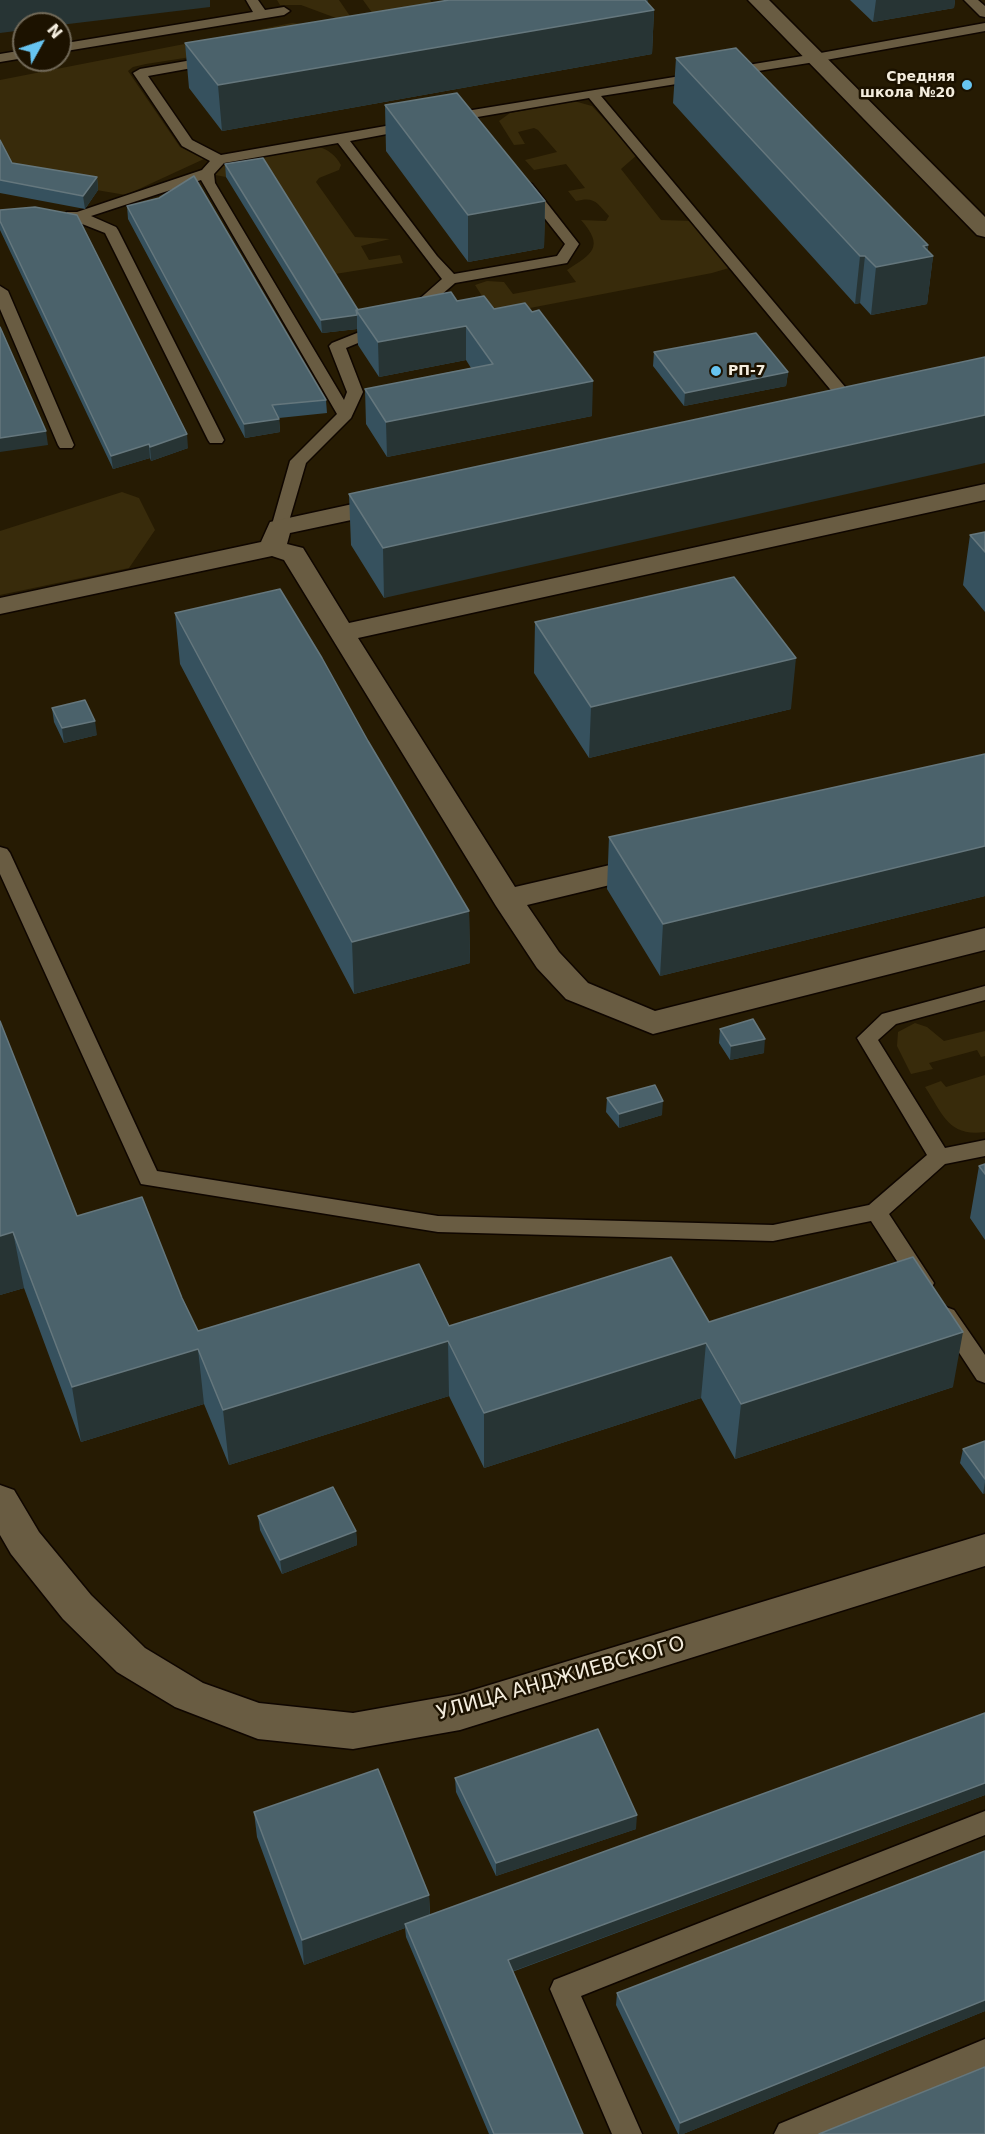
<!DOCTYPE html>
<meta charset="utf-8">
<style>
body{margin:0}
#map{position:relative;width:985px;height:2134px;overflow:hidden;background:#261b03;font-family:"DejaVu Sans",sans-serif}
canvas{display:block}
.north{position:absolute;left:12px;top:12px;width:60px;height:60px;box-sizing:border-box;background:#1c1200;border:2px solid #726a59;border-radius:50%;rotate:50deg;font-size:16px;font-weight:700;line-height:24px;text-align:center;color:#f4edde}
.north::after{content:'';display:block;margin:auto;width:21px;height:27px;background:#67c4f0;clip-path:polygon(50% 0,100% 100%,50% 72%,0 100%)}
</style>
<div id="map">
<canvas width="985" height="2134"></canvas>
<div class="north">N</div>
</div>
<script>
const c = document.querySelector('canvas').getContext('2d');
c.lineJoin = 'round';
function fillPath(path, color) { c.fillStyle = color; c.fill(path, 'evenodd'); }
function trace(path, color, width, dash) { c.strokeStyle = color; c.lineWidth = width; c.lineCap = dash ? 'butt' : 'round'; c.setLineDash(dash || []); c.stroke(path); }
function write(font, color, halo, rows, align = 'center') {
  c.font = font + ' "DejaVu Sans",sans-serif'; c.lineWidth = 5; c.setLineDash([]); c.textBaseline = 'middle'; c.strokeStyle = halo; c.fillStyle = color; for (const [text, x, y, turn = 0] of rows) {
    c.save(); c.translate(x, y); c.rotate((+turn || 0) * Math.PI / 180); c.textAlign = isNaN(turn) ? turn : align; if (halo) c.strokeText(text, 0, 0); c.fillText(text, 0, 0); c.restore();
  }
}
const green = new Path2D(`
 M277,0H339L350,16L336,18L301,5H280Z
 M363,0H430L440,13L373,14Z
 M292,23L314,25L261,46L146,64L133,67L128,71L180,147L204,159L126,195L13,176L0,149V80Z
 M574,101L592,106L637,155L621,169L661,220L693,221L729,268L712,273L530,308L537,319L501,326L475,285L487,281L504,282L513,294L576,282L567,270C592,254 605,247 581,220L606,221L609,216C597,203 595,196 576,201L568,191L585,188L566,164L534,170L525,160L557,152L538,130L534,128L518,132L525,144L514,145L499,121L510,113Z
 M317,146C328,150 335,154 341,165L339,170L319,178L316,182L355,237L390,239L361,246L369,260L400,255L403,263L329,275L226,177L215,175L218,168L235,161Z
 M122,492L139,498L155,530L129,568L0,595V531Z
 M915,1023L927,1027L944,1041L985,1031V1056L981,1057L977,1050L929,1063L933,1069L911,1074L897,1046L898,1032Z
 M985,1075V1132C948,1137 943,1114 925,1087L941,1081L946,1087Z`);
const lane = new Path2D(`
 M246,0H258L265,10L284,7L290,11L284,15L60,52V44L253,12Z
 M964,0H978L985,6V17L980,16Z
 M985,23V31L815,62L601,96L856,400L858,403L856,406H844L589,98L448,122L441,118L448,114L815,54Z
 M24,50V58L0,62V54Z
 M215,56L220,57L222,60L220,63L148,76L192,140L221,155L414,121L419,122L421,125L419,128L350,141L437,256L454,274L557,256L565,244L520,187L527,183L532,184L579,244L567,263L455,283L418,315L413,317L405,312L408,309L442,279L338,143L224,163L214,174L215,183L344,400L347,392L329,346L332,343L382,323L390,328L387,331L346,348L363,392L351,418L306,463L287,528L279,533L271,528L290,461L337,414L201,180L91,216L116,227L118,230L224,440L222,443H210L208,440L105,233L67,218L65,215L67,212H77L202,170L210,161L182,146L133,73L140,69Z
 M0,286L8,291L74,445L72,448H60L58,445L0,309Z
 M0,847L7,849L10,853L157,1171L438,1216L773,1225L869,1205L927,1155L857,1038L882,1014L985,986V1000L896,1024L878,1040L945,1148L985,1140V1156L945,1164L889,1214L934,1283L931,1289L923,1292L915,1289L871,1221L773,1241L438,1232L141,1184L0,874Z
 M946,1307L954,1310L985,1355V1383L977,1380L935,1316L938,1310Z
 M985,1811V1835L581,1996L642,2134H612L550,1989L554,1980Z
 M985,2039V2067L824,2134H774L779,2124Z`);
const street = new Path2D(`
 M748,0H769L985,217V237L977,235Z
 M985,484V500L358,638L515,887L653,855L664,858L668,865L664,872L527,905L559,952L588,983L655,1011L985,928V950L653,1034L566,999L537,968L496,906L284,560L272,556L0,614V598L261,542L270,522L394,495L403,497L407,503L403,509L290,533L287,544L303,548L349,623Z
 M0,1485L14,1490L39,1532L91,1595L145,1648L203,1683L259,1703L353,1713L460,1694L985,1534V1566L460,1730L353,1749L258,1739L175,1707L117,1672L63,1619L11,1554L0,1535Z`);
const wall = new Path2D(`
 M449,0H648L647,3L654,10L652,54L222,131L189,88L185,43Z
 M850,0H955L954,8L873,22Z
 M676,58L928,245V251L933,256L927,304L871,315L860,303L855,304L673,103Z
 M385,105L545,201L544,248L468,262L386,151Z
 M0,140L12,163L97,177L98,190L85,209L0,193Z
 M225,164L358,310L457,301L494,309L592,416L387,457L366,424L365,389L471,368L466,360L379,377L358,345L357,329L322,333L226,177Z
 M127,206L326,400L327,413L279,418L280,432L245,438L128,219Z
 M0,210L188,448L151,461L150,458L113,469L0,230Z
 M654,352L788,372L786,386L684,406L653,366Z
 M985,357L384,598L351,545L349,494Z
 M985,532V612L963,585L970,535Z
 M175,613L368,741L469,911L470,963L354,994L180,664Z
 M535,622L791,709L589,758L534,673Z
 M52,708L97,735L64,743L54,722Z
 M985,754V896L660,976L607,889L609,837Z
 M0,1021L77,1216L182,1298L198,1331L709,1322L953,1387L735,1459L701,1398L484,1468L449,1396L229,1465L204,1404L81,1442L24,1288L0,1295Z
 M720,1029L764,1053L730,1060L719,1043Z
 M607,1098L662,1115L619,1128L606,1112Z
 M985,1164V1240L970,1218L979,1166Z
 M985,1441V1493L983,1494L960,1463L963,1449Z
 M258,1516L356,1531L357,1545L282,1574L260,1530Z
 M985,1713V1795L512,1972L583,2134H489L406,1937L405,1928L304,1965L257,1837L254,1812L429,1895L430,1915Z
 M455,1778L636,1829L496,1876L456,1792Z
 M617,1993L985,2011L683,2134H678L616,2005Z`);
const shadedWall = new Path2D(`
 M0,0H210V7L60,25V24H24V30L0,33Z
 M623,0H648L647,8L654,10L652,54L222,131L218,85Z
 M876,0H955L954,8L873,22Z
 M97,177L98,190L85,209L83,196Z
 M545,201L544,248L468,262V215Z
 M928,245L927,257L933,256L927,304L871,315L876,267L923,246Z
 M860,256H865L860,303L855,304Z
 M357,315V329L322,333L321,320Z
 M466,326V360L379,377L378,342Z
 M788,372L786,386L684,406L685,393Z
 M593,381L592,416L387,457L386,422Z
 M985,415V463L384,598L383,548Z
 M279,419L280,432L245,438L244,424Z
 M46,431L48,445L0,452V438Z
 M187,434L188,448L151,461L150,447Z
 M149,444L150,458L113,469L111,456Z
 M796,658L791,709L589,758L591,707Z
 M95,721L97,735L64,743L62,728Z
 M985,846V896L660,976L663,924Z
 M469,911L470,963L354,994L352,942Z
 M765,1039L764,1053L730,1060L731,1046Z
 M663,1101L662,1115L619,1128V1114Z
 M13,1232L24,1288L0,1295V1236Z
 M963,1332L953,1387L735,1459L741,1404Z
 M448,1341L449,1396L229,1465L223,1410Z
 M706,1343L701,1398L484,1468V1413Z
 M198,1349L204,1404L81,1442L72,1387Z
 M985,1482V1493L983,1494Z
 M356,1531L357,1545L282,1574L280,1560Z
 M985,1783V1795L508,1973V1960Z
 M637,1815L636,1829L496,1876V1863Z
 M429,1895L430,1919L405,1924V1928L304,1965L302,1940Z
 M985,2000V2011L683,2134H679L680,2123Z`);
const building = new Path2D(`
 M449,0H645L654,10L218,85L185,43Z
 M736,48L928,245L923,246L933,256L876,267L865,256H860L676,58Z
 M457,93L545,201L468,215L385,105Z
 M0,140L12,163L97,177L83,196L0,180Z
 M263,158L358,310H356L357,315L321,320L225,164Z
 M194,176L326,400L272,405L279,419L244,424L127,206L159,198Z
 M35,207L77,215L187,434L150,447L149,444L111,456L0,221V210Z
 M451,292L457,301L484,296L494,309L525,303L532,312L539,310L593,381L386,422L365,389L493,364L466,326L378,342L356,310Z
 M0,327L46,431L0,438Z
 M756,333L788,372L685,393L654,352Z
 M985,357V415L383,548L349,494Z
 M985,532V552L970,535Z
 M734,577L796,658L591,707L535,622Z
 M280,589L322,658L368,741L469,911L352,942L175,613Z
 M85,700L95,721L62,728L52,708Z
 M985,754V846L663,924L609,837Z
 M753,1019L765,1039L731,1046L720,1029Z
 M0,1021L77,1216L142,1197L182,1298L198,1331L419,1264L449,1326L671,1257L709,1322L913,1257L963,1332L741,1404L706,1343L484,1413L448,1341L223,1410L198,1349L72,1387L13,1232L0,1236Z
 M655,1085L663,1101L619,1114L607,1098Z
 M985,1164V1174L979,1166Z
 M985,1441V1479L963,1449Z
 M333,1487L356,1531L280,1560L258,1516Z
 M985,1713V1783L508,1960L583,2134H494L405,1924Z
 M598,1729L637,1815L496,1863L455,1778Z
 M378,1769L429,1895L302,1940L254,1812Z
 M985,1851V2000L680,2123L617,1993Z
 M985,2067V2134H819Z`);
const markers = [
 [967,85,6,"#67c4f0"],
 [716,371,6,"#67c4f0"]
];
const farPoinames = [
 ["Средняя",955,77],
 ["школа №20",955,93],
 ["РП-7",728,371,"left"]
];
const nearStreetnames = [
 ["УЛИЦА АНДЖИЕВСКОГО",561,1679,-16]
];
fillPath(green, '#382b0b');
trace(lane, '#0f0600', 3);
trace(street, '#0f0600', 3);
fillPath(lane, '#695c42');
fillPath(street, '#695c42');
fillPath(wall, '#36515e');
fillPath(shadedWall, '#273434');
fillPath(building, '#4b626b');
trace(building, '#65777d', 1.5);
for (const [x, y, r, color] of markers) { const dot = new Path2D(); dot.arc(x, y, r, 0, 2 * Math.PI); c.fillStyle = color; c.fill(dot); trace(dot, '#1c1200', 2); }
write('bold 14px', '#f4edde', '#1c1200', farPoinames, 'right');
write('20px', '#f4edde', '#1c1200', nearStreetnames);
</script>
